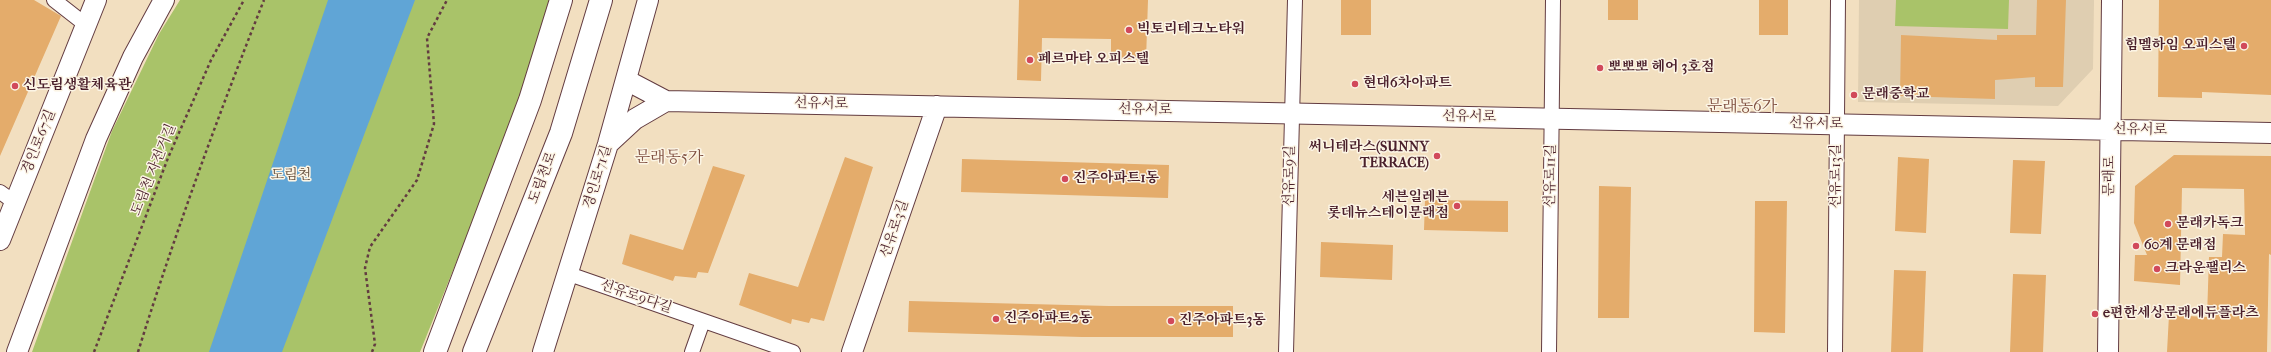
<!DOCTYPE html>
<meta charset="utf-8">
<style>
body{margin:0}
canvas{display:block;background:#f2dfc0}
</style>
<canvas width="2271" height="352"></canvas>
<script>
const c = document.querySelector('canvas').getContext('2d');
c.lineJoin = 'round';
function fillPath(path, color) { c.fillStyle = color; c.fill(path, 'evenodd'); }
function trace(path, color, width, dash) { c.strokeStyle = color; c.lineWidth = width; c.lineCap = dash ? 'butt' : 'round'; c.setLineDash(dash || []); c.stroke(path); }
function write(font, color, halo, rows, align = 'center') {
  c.font = font + ' "IM FELL French Canon","Noto Serif KR",serif'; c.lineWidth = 3; c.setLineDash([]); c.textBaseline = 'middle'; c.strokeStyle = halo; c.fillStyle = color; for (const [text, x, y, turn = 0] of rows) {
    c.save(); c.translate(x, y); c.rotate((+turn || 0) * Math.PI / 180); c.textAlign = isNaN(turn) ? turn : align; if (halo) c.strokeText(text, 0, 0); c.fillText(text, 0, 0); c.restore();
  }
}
const built = new Path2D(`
 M1859,0H2094L2093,69L2058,106L1858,102Z`);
const green = new Path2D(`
 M180,0H549L521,102L420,352H32L112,131L159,34Z
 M1896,0H2009L2008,29L1895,26Z`);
const water = new Path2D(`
 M328,0H415L282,352H209Z`);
const building = new Path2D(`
 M0,0H34L61,16L0,156Z
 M1019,0H1148L1146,60L1111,59V39L1042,38L1041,81L1017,80Z
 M1341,0H1371V35H1341Z
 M1608,0H1638V20H1608Z
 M1759,0H1788V35H1759Z
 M2037,0H2066L2063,87H2035V77L1995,80V99L1900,96L1901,35L1997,40V35H2036Z
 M2159,0H2271V95L2202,92V98L2158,97Z
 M2174,155L2271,156V255L2269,254L2267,352H2167L2169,315L2207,317L2209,257H2222L2223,234L2245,235L2244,189L2182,188L2180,285L2134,281L2135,255H2147L2134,223L2135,186Z
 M845,157L873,167L824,321L811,318L809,323L792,319L791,324L739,305L749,273L798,287Z
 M1898,157L1929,159L1926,233L1895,231Z
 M962,159L1169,165L1168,198L961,192Z
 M2013,160L2045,161L2041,234L2010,233Z
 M713,166L745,175L708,273L698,272L696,278L675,276L673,281L622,264L630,234L683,250Z
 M1599,186L1631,187L1629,318H1598Z
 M1425,200L1508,201V232L1424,230Z
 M1755,201H1787L1785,333L1754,332Z
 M1321,242L1393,245L1392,280L1320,277Z
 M1894,270L1926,271L1923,352H1891Z
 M2013,274L2046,275L2043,352H2010Z
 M909,301L1109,306H1233V337H1082L908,332Z`);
const path = new Path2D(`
 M94,352L168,158L211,60L244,0
 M138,352C175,233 218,116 264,0
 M372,352L375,344L365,268L370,247L417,180L434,124L427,38L447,0`);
const street = new Path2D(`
 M54,0L86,25
 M0,192L14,202
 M569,274L793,352
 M692,352L703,321
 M1286,352L1295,0
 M1549,352L1553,0
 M1835,352L1838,0`);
const secondary = new Path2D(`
 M626,80L666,101L2271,133
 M608,144L635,119L666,101
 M0,240L96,0
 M17,352L96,139L133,57L164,0
 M543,352L608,144L648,0
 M852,352L937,106
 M2108,352L2112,0`);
const primary = new Path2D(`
 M435,352L530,100L561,0
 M474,352L561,133L601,0`);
const markers = [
 [1129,30,4,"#d1495b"],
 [2244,46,4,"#d1495b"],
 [1030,60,4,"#d1495b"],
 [1600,68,4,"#d1495b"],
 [1355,84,4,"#d1495b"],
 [15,86,4,"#d1495b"],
 [1854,95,4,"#d1495b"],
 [1437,156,4,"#d1495b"],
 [1065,179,4,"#d1495b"],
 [1457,206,4,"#d1495b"],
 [2168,224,4,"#d1495b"],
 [2136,246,4,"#d1495b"],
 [2157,269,4,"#d1495b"],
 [2095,314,4,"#d1495b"],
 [996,319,4,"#d1495b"],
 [1171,321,4,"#d1495b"]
];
const poiNames = [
 ["빅토리테크노타워",1137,30],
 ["힘멜하임 오피스텔",2236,46,"right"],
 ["페르마타 오피스텔",1038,60],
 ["뽀뽀뽀 헤어 3호점",1608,68],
 ["현대6차아파트",1363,84],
 ["신도림생활체육관",23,86],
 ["문래중학교",1862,95],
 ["써니테라스(SUNNY",1429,148,"right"],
 ["TERRACE)",1429,164,"right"],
 ["진주아파트1동",1073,179],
 ["세븐일레븐",1449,198,"right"],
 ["롯데뉴스테이문래점",1449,214,"right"],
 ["문래카독크",2176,224],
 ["60계 문래점",2144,246],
 ["크라운팰리스",2165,269],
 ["e편한세상문래에듀플라츠",2103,314],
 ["진주아파트2동",1004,319],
 ["진주아파트3동",1179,321]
];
const streetNames = [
 ["선유서로",821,104,1],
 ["선유서로",1145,110,1],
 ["선유서로",1469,117,1],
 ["선유서로",1816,124,1],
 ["선유서로",2140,130,1],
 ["경인로67길",39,142,-68],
 ["도림천 자전거길",154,170,-68],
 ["선유로9길",1290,176,-89],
 ["선유로11길",1551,176,-89],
 ["선유로13길",1837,176,-90],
 ["문래로",2110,176,-89],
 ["경인로71길",598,177,-73],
 ["도림천로",543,178,-69],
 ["선유로3길",895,229,-71],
 ["선유로9다길",636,297,19]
];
const parkNames = [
 ["도림천",291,176]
];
const quarterNames = [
 ["문래동6가",1742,107],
 ["문래동5가",669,158]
];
fillPath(built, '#dfceb1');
fillPath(green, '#a9c369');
fillPath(water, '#60a5d6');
fillPath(building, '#e4ac6b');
trace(street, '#633c41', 16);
trace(secondary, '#633c41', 22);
trace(primary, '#633c41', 24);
trace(path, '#633c41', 2.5, [3, 3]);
trace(street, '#fff', 14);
trace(secondary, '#fff', 20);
trace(primary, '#fff', 22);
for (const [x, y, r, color] of markers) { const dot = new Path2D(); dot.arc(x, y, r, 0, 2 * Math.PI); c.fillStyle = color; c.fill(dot); trace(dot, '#fcf5e5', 1.5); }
write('bold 14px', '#4a1f2b', '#fcf5e5', poiNames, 'left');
write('14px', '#4a1f2b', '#fcf5e5', streetNames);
write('14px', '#66503e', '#fcf5e5', parkNames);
write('16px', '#805041', '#fcf5e5', quarterNames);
</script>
